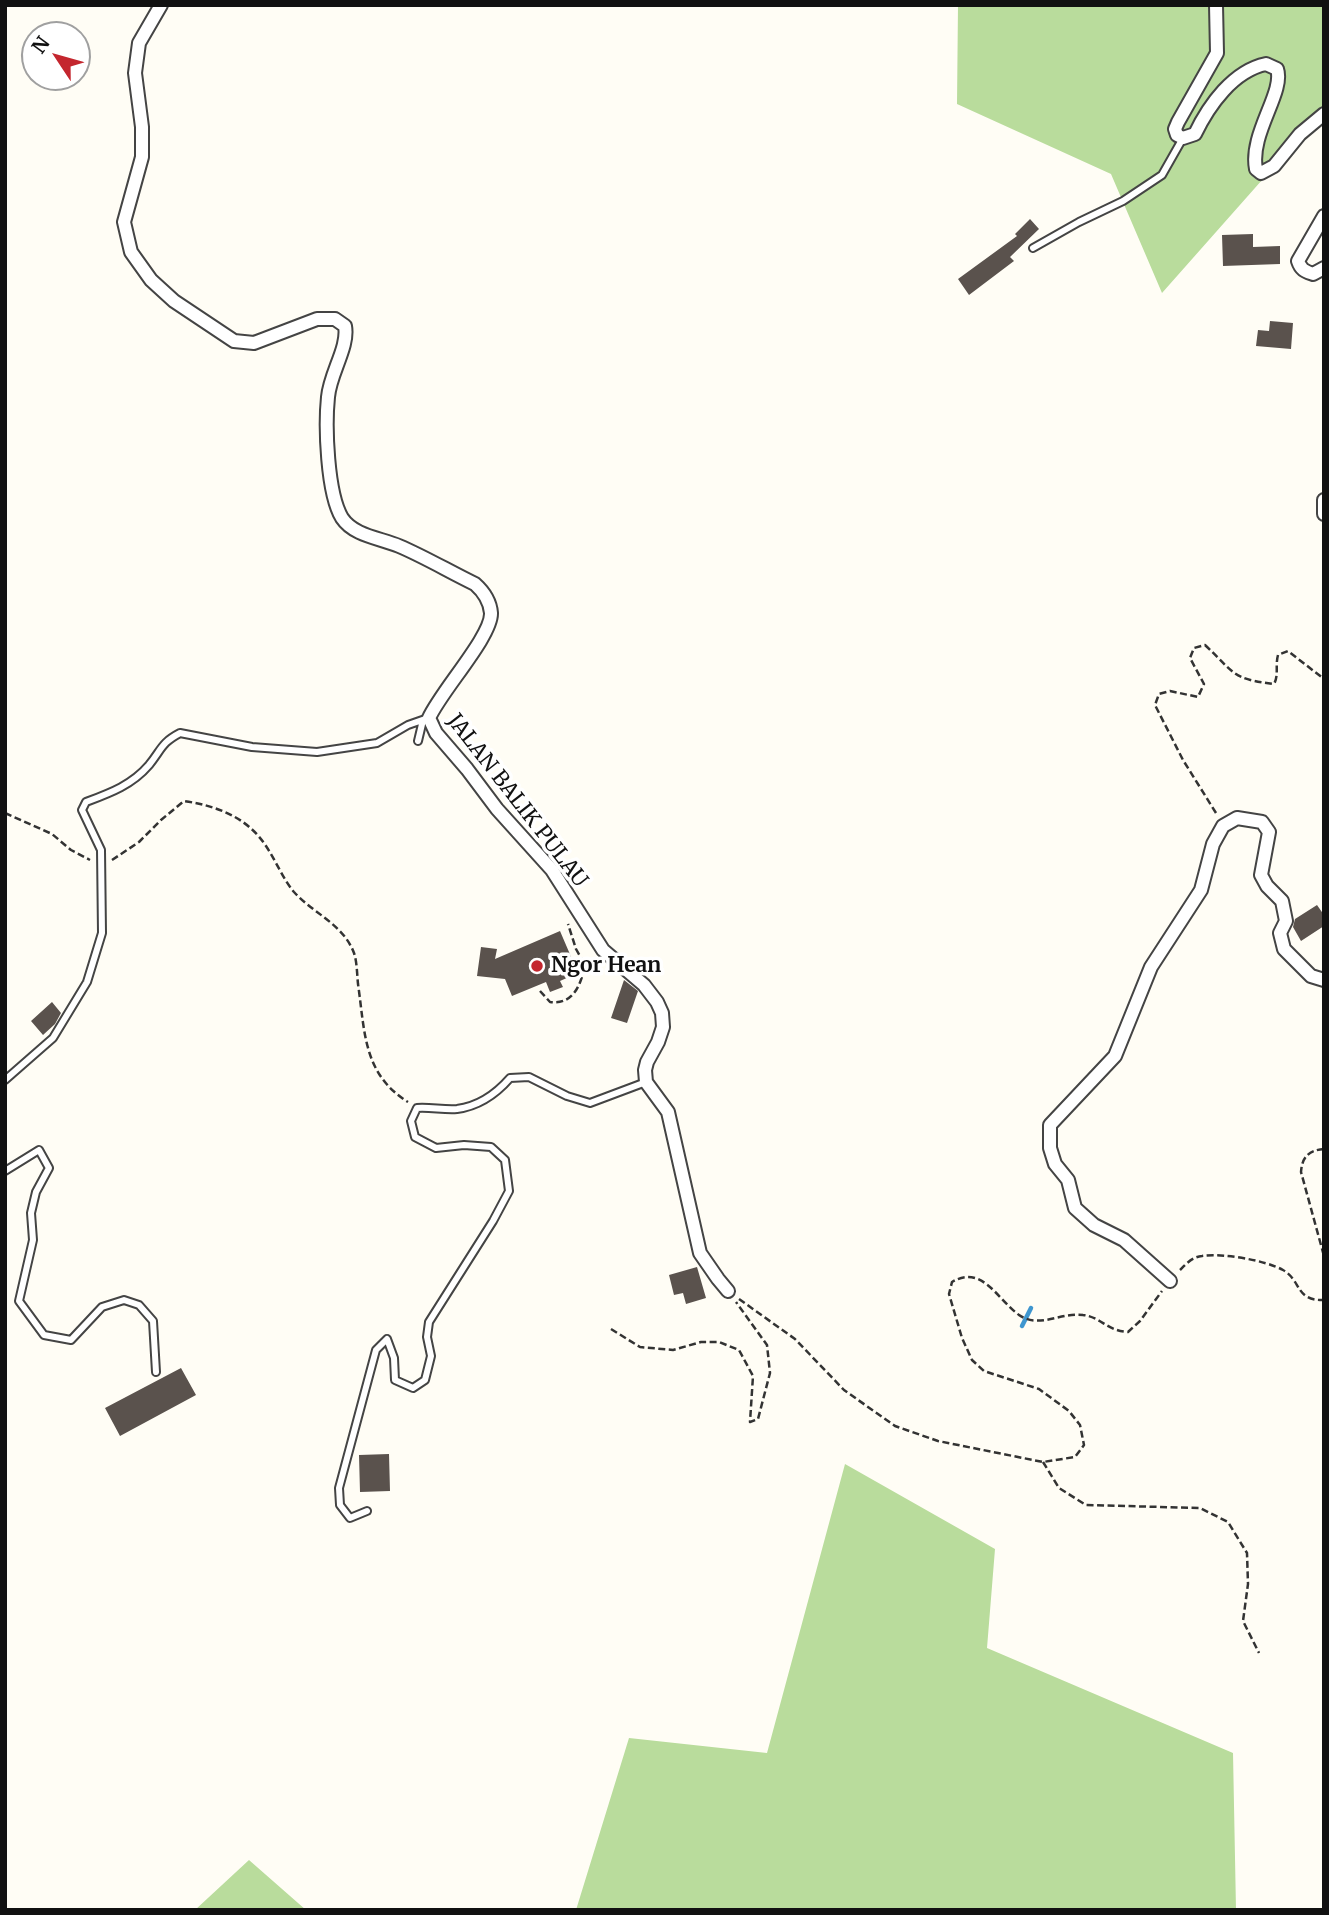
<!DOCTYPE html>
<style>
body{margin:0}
#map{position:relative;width:1329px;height:1915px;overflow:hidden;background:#fffdf5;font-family:Merriweather,serif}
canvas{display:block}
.frame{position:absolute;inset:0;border:7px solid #111;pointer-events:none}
.north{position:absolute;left:21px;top:21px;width:70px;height:70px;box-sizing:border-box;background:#fff;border:2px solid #a0a0a0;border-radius:50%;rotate:306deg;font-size:19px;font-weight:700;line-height:28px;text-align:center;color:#111}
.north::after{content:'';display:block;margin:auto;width:24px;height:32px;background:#c4262e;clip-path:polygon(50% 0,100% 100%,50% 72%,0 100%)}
</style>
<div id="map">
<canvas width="1329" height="1915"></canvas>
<div class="frame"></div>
<div class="north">N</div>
</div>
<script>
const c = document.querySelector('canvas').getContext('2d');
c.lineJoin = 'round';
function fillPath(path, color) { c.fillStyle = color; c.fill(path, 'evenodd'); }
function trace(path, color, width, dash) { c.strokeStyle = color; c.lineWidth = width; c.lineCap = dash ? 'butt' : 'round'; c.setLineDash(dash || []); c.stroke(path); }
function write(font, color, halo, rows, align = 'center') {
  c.font = font + ' Merriweather,serif'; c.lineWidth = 7; c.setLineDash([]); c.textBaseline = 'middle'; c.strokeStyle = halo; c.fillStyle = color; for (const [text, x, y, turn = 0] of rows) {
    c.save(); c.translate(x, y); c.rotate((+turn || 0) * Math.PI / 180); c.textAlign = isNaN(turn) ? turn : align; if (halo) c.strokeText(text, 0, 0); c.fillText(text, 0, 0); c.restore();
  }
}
const forest = new Path2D(`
 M958,5H1324V110L1162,293L1111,174L957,104Z
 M845,1464L995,1549L987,1648L1233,1753L1236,1910H576L629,1738L767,1753Z
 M249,1860L306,1910H195Z`);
const stream = new Path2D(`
 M1022,1326L1031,1308`);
const building = new Path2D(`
 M1030,219L1039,229L1010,257L1014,261L969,295L958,279L1017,236L1015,234Z
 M1253,234V247L1280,246V264L1223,266L1222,235Z
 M1270,321L1293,323L1291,349L1256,346L1258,330L1269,331Z
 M1317,905L1324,915V926L1301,941L1293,927L1295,919Z
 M560,931L578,973L560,981L563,987L550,992L546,982L512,996L505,979L477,976L481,947L497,949L495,959Z
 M624,980L638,991L627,1023L611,1018Z
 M52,1002L61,1013L55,1024L43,1035L31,1021Z
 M697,1267L706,1298L686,1304L683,1293L674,1295L669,1275Z
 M181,1368L196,1395L120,1436L105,1408Z
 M389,1454L390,1491L360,1492L359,1455Z`);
const path = new Path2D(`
 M5,813L52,834L71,850L90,860
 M1216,813L1183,760L1155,705L1159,694L1170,691L1198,697L1204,684L1190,658L1194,648L1205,645C1235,673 1231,679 1274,684C1279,675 1275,666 1278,655L1288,651L1324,679
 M112,860L139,842L161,820L184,801C217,806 247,817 266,846C276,861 283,879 294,892C314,914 343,924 354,953C357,962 357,974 358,984C365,1032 363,1074 408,1102
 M540,991L550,1002C574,1005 581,984 585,965L576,949L568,924
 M1324,1149C1309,1150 1302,1157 1301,1172L1324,1256
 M1180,1270C1186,1264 1192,1257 1202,1256C1222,1253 1265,1260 1283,1270C1302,1281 1295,1301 1324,1300
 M739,1299L795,1339L844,1390L895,1426L938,1441L1043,1462L1075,1457L1084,1445L1080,1425L1069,1411L1039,1389L984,1371L972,1360L962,1338L949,1294L952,1282C982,1264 997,1299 1019,1315C1039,1329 1061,1312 1083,1315C1101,1317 1107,1331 1128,1332L1140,1321L1162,1291
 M611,1329L640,1347L673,1350L701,1342H719L739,1350L753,1376L750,1422L758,1419L770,1373L767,1345L736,1302
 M1043,1462L1059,1488L1086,1505L1200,1508L1228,1522L1247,1553L1248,1584L1243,1621L1259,1653`);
const lane = new Path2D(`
 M1033,248L1079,222L1123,201L1162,175L1183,138
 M418,741L423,720
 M5,1080L53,1038L87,982L102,933L101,850L82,810L86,802C110,793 132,785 149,765C162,749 161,743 180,733L252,747L317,752L377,743L408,725L428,718
 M5,1171L39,1150L49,1168L36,1192L31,1213L33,1240L19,1301L44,1335L71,1340L102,1307L124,1300L139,1305L153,1321L156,1372
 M367,1511L350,1518L340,1505L339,1488L376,1350L387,1339L394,1358L395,1380L413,1388L425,1380L431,1356L427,1337L429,1322L493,1221L509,1191L505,1160L491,1147L464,1145L436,1148L415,1137L411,1121L417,1108C430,1107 444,1110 457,1109C480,1106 496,1094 510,1078L529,1077L567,1096L590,1103L646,1082`);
const street = new Path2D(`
 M161,5L139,43L135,73L142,127V157L124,222L131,252L151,280L174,301L234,341L254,343L317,319H335L345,326C349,347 330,373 328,397C325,426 327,493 342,518C354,536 380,538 399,546C425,557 450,572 475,584C484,592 490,601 491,613C492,636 441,691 429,718L436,733L467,769L497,809L552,870L603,950L644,985L657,1002L662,1013L663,1027L658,1042L647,1062L645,1070L646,1082L668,1112L700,1253L718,1279L728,1291
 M1216,5L1217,53L1178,122L1175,129L1177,135L1183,138L1195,134C1209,105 1233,71 1266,64L1277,69C1285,92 1249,134 1256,169L1261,173L1274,166L1300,134L1324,114
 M1324,216L1298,261C1301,270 1305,271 1313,274L1324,268
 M1324,500V514
 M1170,1281L1124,1240L1094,1225L1075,1208L1068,1180L1055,1164L1050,1148V1125L1115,1056L1151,967L1201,890L1213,844L1223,826L1237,818L1262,822L1269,832L1261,875L1267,886L1282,901L1286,921L1280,933L1284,949L1311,976L1324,980`);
const markers = [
 [537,966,7,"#c4262e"]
];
const streetNames = [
 ["JALAN BALIK PULAU",517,801,52]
];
const poiNames = [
 ["Ngor Hean",551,966]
];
fillPath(forest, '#b9dc9c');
trace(stream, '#3f96cf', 4.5);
fillPath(building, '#5a524d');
trace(lane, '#444', 10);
trace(street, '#444', 16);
trace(path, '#333', 2.5, [7, 3.5]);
trace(lane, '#fff', 6);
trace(street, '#fff', 12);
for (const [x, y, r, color] of markers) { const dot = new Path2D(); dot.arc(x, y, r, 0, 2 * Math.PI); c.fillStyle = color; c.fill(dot); trace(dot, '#fff', 2.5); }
write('21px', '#111', '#fff', streetNames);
write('bold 21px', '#111', '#fff', poiNames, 'left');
</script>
